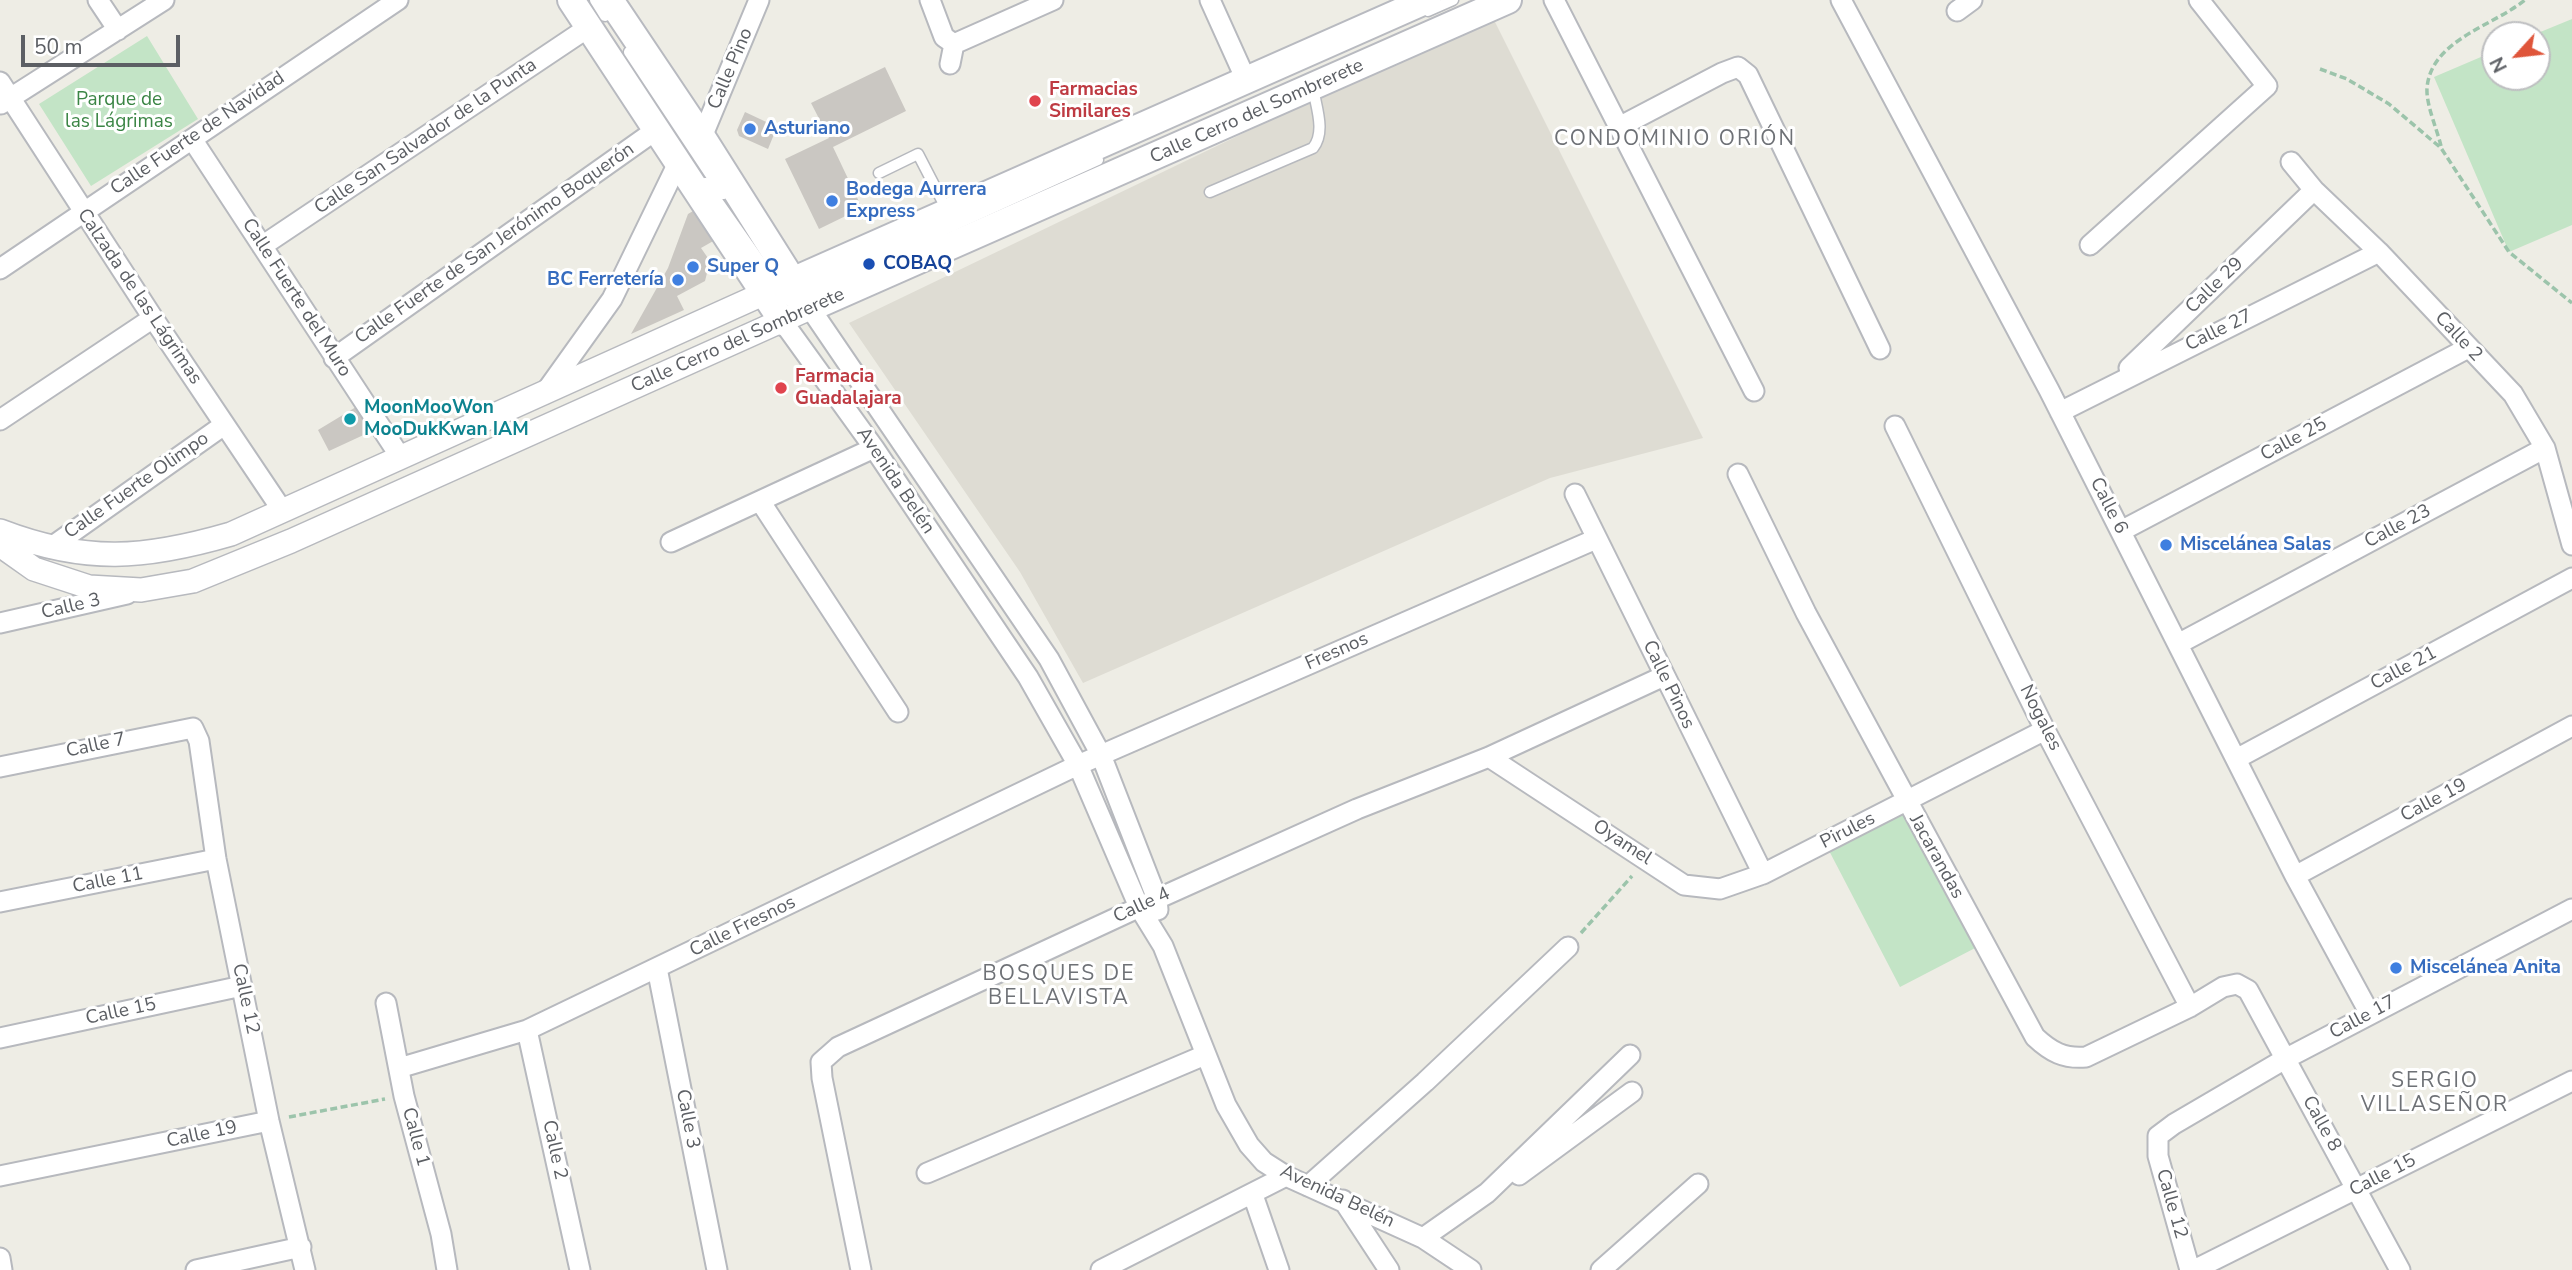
<!DOCTYPE html>
<meta charset="utf-8">
<style>
body{margin:0}
#map{position:relative;width:2572px;height:1270px;overflow:hidden;background:#eeede5;font-family:"Nunito Sans",sans-serif}
canvas{display:block}
.north{position:absolute;left:2481px;top:21px;width:70px;height:70px;box-sizing:border-box;background:#fff;border:2px solid #bebfc1;border-radius:50%;rotate:243deg;font-size:19px;font-weight:700;line-height:28px;text-align:center;color:#5c5f64}
.north::after{content:'';display:block;margin:auto;width:24px;height:32px;background:#df553a;clip-path:polygon(50% 0,100% 100%,50% 72%,0 100%)}
.scale{position:absolute;left:21px;top:35px;width:159px;height:32px;box-sizing:border-box;border:4px solid #5c5f64;border-top:0;padding-left:9px;font-size:21px;line-height:24px;white-space:nowrap;color:#5c5f64;-webkit-text-stroke:5px #fff;paint-order:stroke}
</style>
<div id="map">
<canvas width="2572" height="1270"></canvas>
<div class="north">N</div>
<div class="scale">50 m</div>
</div>
<script>
const c = document.querySelector('canvas').getContext('2d');
c.lineJoin = 'round';
function fillPath(path, color) { c.fillStyle = color; c.fill(path, 'evenodd'); }
function trace(path, color, width, dash) { c.strokeStyle = color; c.lineWidth = width; c.lineCap = dash ? 'butt' : 'round'; c.setLineDash(dash || []); c.stroke(path); }
function write(font, color, halo, rows, align = 'center') {
  c.font = font + ' "Nunito Sans",sans-serif'; c.lineWidth = 6; c.setLineDash([]); c.textBaseline = 'middle'; c.strokeStyle = halo; c.fillStyle = color; for (const [text, x, y, turn = 0] of rows) {
    c.save(); c.translate(x, y); c.rotate((+turn || 0) * Math.PI / 180); c.textAlign = isNaN(turn) ? turn : align; if (halo) c.strokeText(text, 0, 0); c.fillText(text, 0, 0); c.restore();
  }
}
const education = new Path2D(`
 M1491,14L1703,438L1550,478L1083,683L1020,572L849,323Z`);
const green = new Path2D(`
 M2572,19V225L2509,252L2434,77L2495,51V77H2537V35H2533Z
 M147,36L198,119L91,186L39,104Z
 M1904,800L1979,946L1900,987L1824,841Z`);
const building = new Path2D(`
 M885,67L906,111L833,147L862,208L819,229L785,159L829,138L811,103Z
 M745,112L777,127L768,149L739,136L737,130Z
 M698,208L715,240L701,248L710,261L705,281L677,296L684,310L631,334L668,268L688,214Z
 M356,407L370,432L329,451L318,430Z`);
const path = new Path2D(`
 M2320,69L2347,79L2389,104L2441,148L2509,252L2572,303
 M2441,146C2437,129 2426,105 2427,88C2431,40 2493,26 2525,0
 M1581,933L1632,876
 M289,1117L385,1099`);
const service = new Path2D(`
 M595,0L605,16
 M1428,11L1453,0
 M629,52L723,194
 M879,173L918,154L948,212
 M705,183L782,293L790,301L800,303
 M1210,192L1313,148C1326,132 1316,107 1313,88
 M803,294L1098,160`);
const minor = new Path2D(`
 M98,0L118,30
 M930,0L944,37L954,44L950,64
 M1210,0L1247,82
 M1554,0L1754,391
 M1841,0L2049,390L2295,876L2370,1014
 M1957,11L1972,0
 M954,44L1053,0
 M0,82L153,318L282,510
 M1,104L164,0
 M1619,127L1722,73L1738,67L1748,75L1880,349
 M702,137L759,0
 M192,139L401,458
 M2291,162L2314,190L2379,252L2513,394L2545,448L2572,545
 M2090,245L2267,86L2199,0
 M262,246L589,27
 M0,269L398,0
 M810,308L1049,659L1101,755L1157,899L1158,910
 M783,322L874,448L1028,677L1078,765L1139,907L1163,946L1226,1105L1249,1145L1264,1162L1286,1176L1423,1238L1471,1270
 M334,358L656,130
 M2129,368L2314,190
 M544,394L612,299L678,163
 M2060,412L2379,252
 M0,420L153,318
 M1895,426L2045,730L2190,1007
 M1738,474L1806,613L2035,1037C2051,1052 2064,1059 2086,1057L2190,1007L2223,987L2237,984L2248,990L2400,1270
 M1575,494L1763,874
 M760,501L898,712
 M2121,531L2468,348
 M671,542L874,448
 M50,548L224,425
 M0,623L127,594
 M2178,644L2545,448
 M1489,757L1684,885L1720,889L1763,874L2045,730
 M2236,759L2572,578
 M0,767L193,728L199,741L216,859L269,1121L305,1270
 M2295,876L2572,726
 M0,902L216,859
 M657,968L717,1270
 M386,1003L404,1096L441,1234L447,1270
 M527,1030L580,1270
 M0,1038L242,986
 M399,1068L527,1030L1078,765L1596,539
 M927,1173L1205,1055
 M1519,1175L1632,1092
 M0,1176L269,1121
 M1308,1186L1425,1082L1568,947
 M1253,1195L1279,1270
 M1343,1200L1389,1270
 M1423,1238L1487,1193L1630,1055
 M0,1258L2,1270
 M196,1270L301,1247
 M861,1270L822,1078L821,1062L838,1047L1157,899L1357,809L1489,757L1664,676
 M1101,1270L1286,1176
 M1601,1270L1698,1184
 M2190,1270L2158,1156V1136L2174,1124L2285,1059L2572,909
 M2194,1270L2572,1081`);
const tertiary = new Path2D(`
 M0,531C86,564 145,559 231,534L765,293
 M0,545L34,569L89,587L141,590L193,581L291,541L810,308`);
const secondary = new Path2D(`
 M571,0L783,322
 M610,0L702,137L810,308L1508,0
 M765,293L1427,0`);
const markers = [
 [1035,101,7,"#e0444e"],
 [750,129,7,"#3f7fe0"],
 [832,201,7,"#3f7fe0"],
 [869,264,7,"#1a4fb4"],
 [693,267,7,"#3f7fe0"],
 [678,280,7,"#3f7fe0"],
 [781,388,7,"#e0444e"],
 [350,419,7,"#0f9aa8"],
 [2166,545,7,"#3f7fe0"],
 [2396,968,7,"#3f7fe0"]
];
const streetNames = [
 ["Calle Pino",731,69,-67],
 ["Calle Cerro del Sombrerete",1257,112,-24],
 ["Calle Fuerte de Navidad",198,134,-34],
 ["Calle San Salvador de la Punta",426,137,-34],
 ["Calle Fuerte de San Jerónimo Boquerón",495,244,-35],
 ["Calle 29",2215,286,-44],
 ["Calzada de las Lágrimas",139,297,56],
 ["Calle Fuerte del Muro",296,298,57],
 ["Calle 27",2219,331,-26],
 ["Calle 2",2458,337,47],
 ["Calle Cerro del Sombrerete",738,341,-24],
 ["Calle 25",2294,440,-28],
 ["Avenida Belén",895,481,56],
 ["Calle Fuerte Olimpo",137,486,-35],
 ["Calle 6",2108,506,63],
 ["Calle 23",2398,527,-28],
 ["Calle 3",71,607,-13],
 ["Fresnos",1337,652,-24],
 ["Calle 21",2404,669,-28],
 ["Calle Pinos",1668,685,64],
 ["Nogales",2040,718,63],
 ["Calle 7",96,746,-12],
 ["Calle 19",2434,801,-28],
 ["Pirules",1848,831,-27],
 ["Oyamel",1622,843,33],
 ["Jacarandas",1936,857,61],
 ["Calle 11",108,881,-11],
 ["Calle 4",1142,906,-25],
 ["Calle Fresnos",743,927,-26],
 ["Calle 12",245,999,78],
 ["Calle 15",121,1012,-12],
 ["Calle 17",2363,1018,-28],
 ["Calle 3",687,1119,79],
 ["Calle 8",2321,1124,61],
 ["Calle 19",202,1135,-12],
 ["Calle 1",415,1137,75],
 ["Calle 2",554,1150,78],
 ["Calle 15",2383,1176,-27],
 ["Avenida Belén",1337,1197,25],
 ["Calle 12",2171,1204,74]
];
const healthNames = [
 ["Farmacias",1049,90],
 ["Similares",1049,112],
 ["Farmacia",795,377],
 ["Guadalajara",795,399]
];
const parkNames = [
 ["Parque de",119,100],
 ["las Lágrimas",119,122]
];
const shopNames = [
 ["Asturiano",764,129],
 ["Bodega Aurrera",846,190],
 ["Express",846,212],
 ["Super Q",707,267],
 ["BC Ferretería",664,280,"right"],
 ["Miscelánea Salas",2180,545],
 ["Miscelánea Anita",2410,968]
];
const transitNames = [
 ["COBAQ",883,264]
];
const cultureNames = [
 ["MoonMooWon",364,408],
 ["MooDukKwan IAM",364,430]
];
const neighbourhoodNames = [
 ["CONDOMINIO ORIÓN",1675,140],
 ["BOSQUES DE",1059,975],
 ["BELLAVISTA",1059,999],
 ["SERGIO",2435,1082],
 ["VILLASEÑOR",2435,1106]
];
fillPath(education, '#dedcd3');
fillPath(green, '#c3e4c6');
fillPath(building, '#cac7c2');
trace(service, '#b7b9be', 13);
trace(minor, '#b7b9be', 23);
trace(tertiary, '#b7b9be', 26);
trace(secondary, '#b8bac0', 30);
trace(path, '#9cc4ab', 3.5, [7, 3.5]);
trace(service, '#fff', 10);
trace(minor, '#fff', 19);
trace(tertiary, '#fff', 23);
trace(secondary, '#fff', 26);
for (const [x, y, r, color] of markers) { const dot = new Path2D(); dot.arc(x, y, r, 0, 2 * Math.PI); c.fillStyle = color; c.fill(dot); trace(dot, '#fff', 2.5); }
write('19px', '#5c5f64', '#fff', streetNames);
write('bold 19px', '#be3a42', '#fff', healthNames, 'left');
write('19px', '#3b8545', '#fff', parkNames);
write('bold 19px', '#366cbe', '#fff', shopNames, 'left');
write('bold 19px', '#164399', '#fff', transitNames, 'left');
write('bold 19px', '#0d838f', '#fff', cultureNames, 'left');
c.letterSpacing = '2px';
write('21px', '#6e7176', '#fff', neighbourhoodNames);
c.letterSpacing = '0px';
</script>
